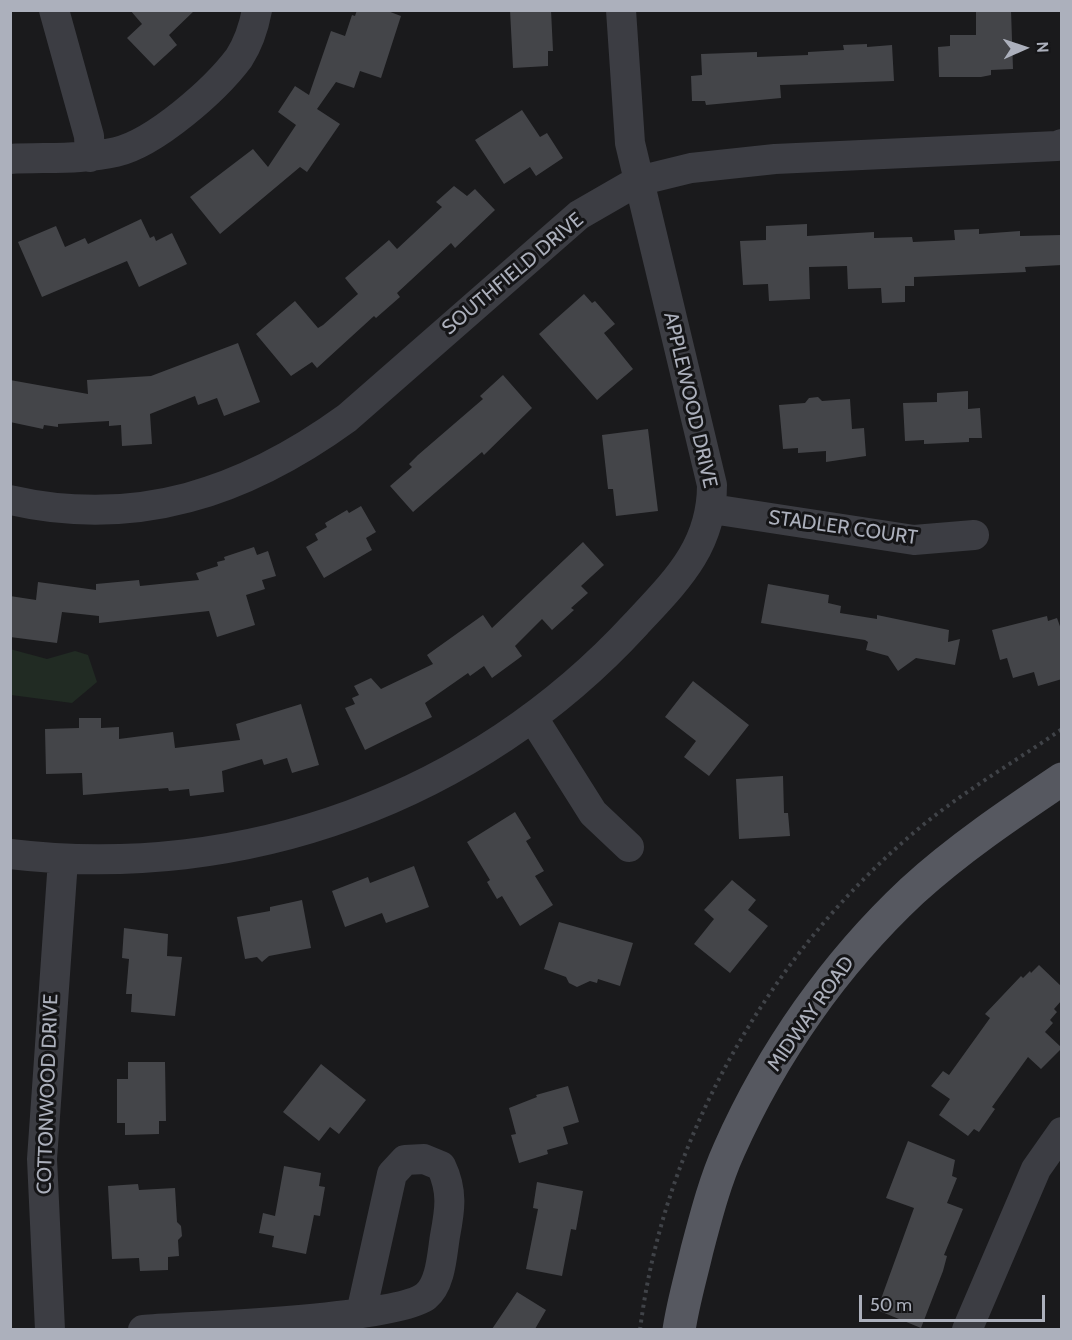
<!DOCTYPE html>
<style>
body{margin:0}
#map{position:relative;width:1072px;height:1340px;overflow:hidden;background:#1a1a1c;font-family:Cabin,sans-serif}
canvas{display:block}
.frame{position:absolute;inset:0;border:12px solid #acb0bc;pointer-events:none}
.north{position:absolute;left:994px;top:18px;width:60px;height:60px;-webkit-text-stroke:4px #151517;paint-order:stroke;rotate:87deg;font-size:16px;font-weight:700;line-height:24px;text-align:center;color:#acb0bc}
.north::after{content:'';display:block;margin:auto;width:21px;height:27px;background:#acb0bc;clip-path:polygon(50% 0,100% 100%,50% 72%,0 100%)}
.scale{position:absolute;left:859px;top:1295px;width:186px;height:27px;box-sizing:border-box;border:3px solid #acb0bc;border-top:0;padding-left:8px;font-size:18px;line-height:21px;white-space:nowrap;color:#acb0bc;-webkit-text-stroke:4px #151517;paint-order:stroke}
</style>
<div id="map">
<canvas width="1072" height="1340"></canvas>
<div class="frame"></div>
<div class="north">N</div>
<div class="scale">50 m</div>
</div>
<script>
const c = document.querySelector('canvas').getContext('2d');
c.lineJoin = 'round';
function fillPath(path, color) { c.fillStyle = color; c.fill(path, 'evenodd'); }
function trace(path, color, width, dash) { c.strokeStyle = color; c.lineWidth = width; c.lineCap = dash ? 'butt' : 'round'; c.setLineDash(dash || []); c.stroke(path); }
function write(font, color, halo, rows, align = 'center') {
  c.font = font + ' Cabin,sans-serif'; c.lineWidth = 6; c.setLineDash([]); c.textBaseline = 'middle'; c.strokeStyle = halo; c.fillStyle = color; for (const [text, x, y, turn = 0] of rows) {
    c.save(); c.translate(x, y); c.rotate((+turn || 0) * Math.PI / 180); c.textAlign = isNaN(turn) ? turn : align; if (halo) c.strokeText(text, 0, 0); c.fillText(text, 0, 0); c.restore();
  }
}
const green = new Path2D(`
 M10,649L47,659L75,651L88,655L97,682L72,703L11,695Z`);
const building = new Path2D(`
 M130,10H195L169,35L177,45L154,66L127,38L142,24Z
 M357,10H385L401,16L381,78L360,71L354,88L336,82L317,109L340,124L307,172L300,167L220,234L190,197L253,149L268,167L296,125L278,112L295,86L309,95L331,31L345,36L352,15L355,16Z
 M510,10H551L553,51H548V66L513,68Z
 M976,10H1011L1013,69L991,70V75L981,77H939L938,47L950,46V35H976Z
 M867,44V47L892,45L894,81L780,85L781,98L706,105L705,101H692L691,76L702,75L701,54L757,52V57L808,55V52L844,50L843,45Z
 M522,110L540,137L547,133L563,158L536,176L530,167L504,184L475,140Z
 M454,186L467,196L475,189L495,210L455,248L451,243L397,293L400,297L376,318L374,316L317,368L312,362L291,376L256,334L295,301L318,328L323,325L358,294L345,278L389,240L397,249L442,207L436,202Z
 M141,219L150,238L154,236L156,241L172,233L187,264L139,287L127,261L42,297L18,242L56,226L65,247L85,238L88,244Z
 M807,224V236L874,232V238L912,237L913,242L955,240L954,230L979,229V234L1020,231V236L1062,235V265L1025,267L1026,272L914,277V286H905V302L882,303L881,288L848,289L847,266L809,267L810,299L769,301L768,284L743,285L740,241L766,240V226Z
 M584,294L592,303L595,301L615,324L604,333L633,369L597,400L539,334Z
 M238,343L260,402L224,416L217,398L198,405L195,396L150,414L152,444L122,446L121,425L109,426V421L58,424V427L44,425L43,429L10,422V380L88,394L87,380L151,376Z
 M503,375L532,408L484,455L482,452L413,512L390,486L412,467L409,464L418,455L483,399L480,396Z
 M968,391V409L980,408L982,438H969V442L924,444V440L905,441L903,403L937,402V393Z
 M818,397L822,401L850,399L852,429L864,428L866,456L826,462V451L798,453V448L783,449L779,405L805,403L809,398Z
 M648,429L658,511L616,516L613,489H608L602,435Z
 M361,506L376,532L366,538L372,550L324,578L306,547L318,540L315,534L327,527L325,523L347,510L349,513Z
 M583,542L604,565L581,586L588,593L571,608L574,610L552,630L542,619L515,646L522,656L492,678L484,666L470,676L468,673L425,703L432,717L365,750L345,708L355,704L352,698L359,695L354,686L371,678L381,689L433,664L427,655L483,615L492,628Z
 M254,547L257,555L268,551L276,576L262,580L265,589L246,595L255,625L217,637L209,611L99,623V616L62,612L57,643L10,637V596L36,600L38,582L96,590V584L139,580L140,586L199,580L196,573L218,566L217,562L225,560L224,557Z
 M768,584L829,595L828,603L841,606L840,613L877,619V615L949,630L948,642L960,639L955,665L916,658L898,671L888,656L866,650L868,642L865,640L761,623Z
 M1047,616L1048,621L1057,618L1062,632V679L1038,686L1034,672L1013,678L1007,658L1000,660L992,630Z
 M693,681L749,725L709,776L684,757L696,741L665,717Z
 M301,704L319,765L292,773L287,758L264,765L262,759L222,771L224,792L190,796L189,789L169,791L168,788L83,795L82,773L46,774L45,729L79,728V718H101V728L119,727V739L173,732L175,748L240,740L236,724Z
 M783,776L784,813H788L790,836L739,839L736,779Z
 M515,812L531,838L526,841L544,871L535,876L553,905L520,926L502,896L497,899L487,882L490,880L467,842Z
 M414,866L429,907L386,923L382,913L345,927L332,891L368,877L370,883Z
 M732,880L756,900L748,910L768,926L730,973L694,944L714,919L704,910Z
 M302,900L311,948L269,956L262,962L257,957L245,959L237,917L270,911V907Z
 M559,922L633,943L620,986L598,979L597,983L590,981L577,987L569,983L566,977L544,969Z
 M124,928L168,934L167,956L182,957L175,1016L131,1012L132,994H126L129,959L122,958Z
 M1039,965L1062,987V1000L1054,1009L1057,1012L1050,1020L1053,1023L1045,1032L1062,1048L1041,1069L1028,1057L992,1107L995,1109L979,1132L974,1129L968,1136L939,1115L950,1099L931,1086L943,1071L949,1075L990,1018L985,1014L1021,976L1023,978L1030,971L1031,973Z
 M128,1062H165L166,1121H159V1134L125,1135V1123H117V1079H128Z
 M321,1064L366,1100L339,1134L330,1127L319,1141L283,1112Z
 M568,1086L579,1122L563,1127L568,1144L547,1150L548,1154L519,1163L511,1135L516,1134L509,1108L537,1097L536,1095Z
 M908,1141L955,1160L952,1176L957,1178L947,1203L963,1209L944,1255L947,1256L943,1271L921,1328L877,1310L914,1208L886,1198Z
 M284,1166L321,1173L319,1186L325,1187L320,1216L314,1215L306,1254L272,1247L274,1236L259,1233L263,1213L275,1216Z
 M537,1182L583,1191L576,1230L571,1229L562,1276L526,1269L538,1209L533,1208Z
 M138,1184L139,1190L175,1188L177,1222L181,1226L182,1236L178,1240L179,1256L168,1257V1270L140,1271L139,1258L112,1259L108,1186Z
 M517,1292L546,1310L535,1329H492Z`);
const path = new Path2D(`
 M640,1330C664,1136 773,948 923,825C967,789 1016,761 1062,729`);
const minor = new Path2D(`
 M54,10L89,136L90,157
 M10,159C46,157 81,160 116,152C155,143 215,90 239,58C248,44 254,26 257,10
 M10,500C137,529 245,492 347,418L579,215L638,181L691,168L775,159L1057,146L1062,144
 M712,509L914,540L974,535
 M533,718L593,813L629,847
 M10,854C245,882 476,798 636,624C676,581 712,547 712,485L630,143L621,10
 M50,1330L42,1159L63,860
 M143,1330C192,1326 396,1320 426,1296C441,1284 442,1254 445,1236C450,1210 453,1191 441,1166L424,1159L405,1160L392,1174L361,1313
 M967,1330L1036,1169L1062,1132`);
const major = new Path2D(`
 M679,1330C683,1303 691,1276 697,1250C706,1216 715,1181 729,1150C772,1053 835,963 912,891C958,849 1010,814 1062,779`);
const streetNames = [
 ["SOUTHFIELD DRIVE",513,274,-40],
 ["APPLEWOOD DRIVE",690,400,77],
 ["STADLER COURT",843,528,8],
 ["MIDWAY ROAD",811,1014,-55],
 ["COTTONWOOD DRIVE",48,1094,-88]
];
fillPath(green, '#212b23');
fillPath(building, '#444549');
trace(path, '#404348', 4, [3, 4.5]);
trace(minor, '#3c3d43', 30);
trace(major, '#565860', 33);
write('20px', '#acb0bc', '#151517', streetNames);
</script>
